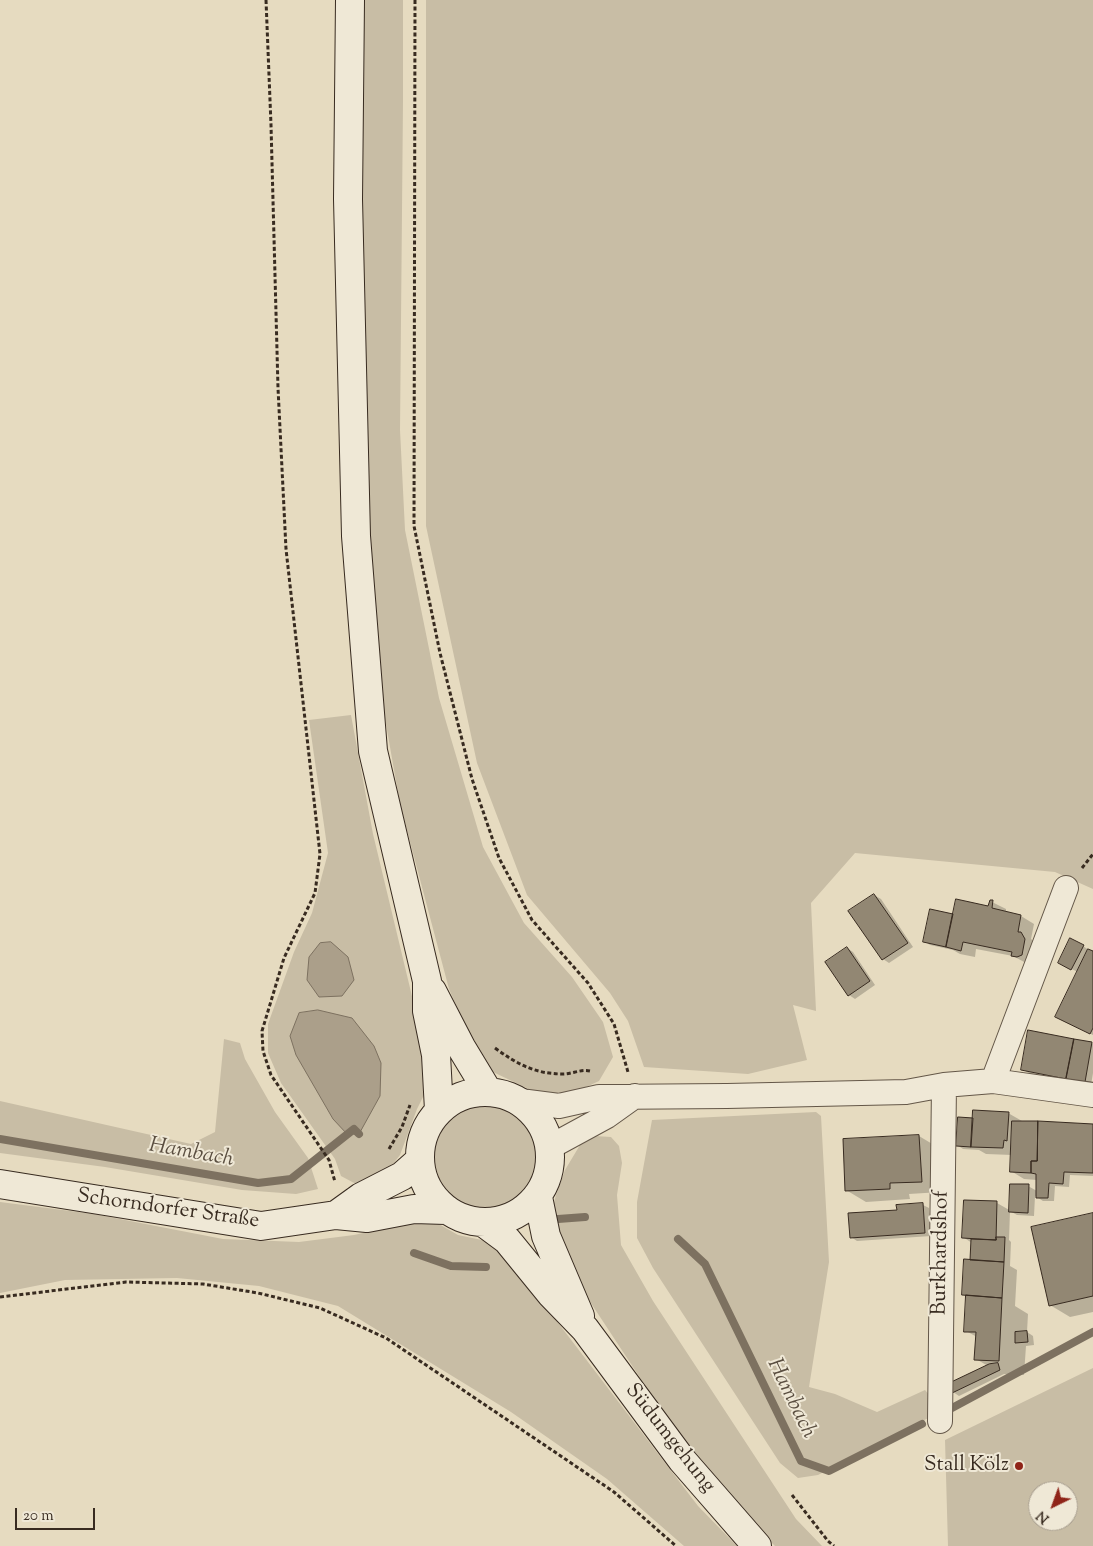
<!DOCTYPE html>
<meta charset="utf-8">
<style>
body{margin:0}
#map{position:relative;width:1093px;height:1546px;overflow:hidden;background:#e6dbc0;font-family:"Sorts Mill Goudy",serif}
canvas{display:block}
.north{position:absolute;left:1028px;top:1481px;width:50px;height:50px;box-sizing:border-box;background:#efe8d6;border:1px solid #a69c8d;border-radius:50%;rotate:222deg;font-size:14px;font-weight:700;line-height:20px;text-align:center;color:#382b20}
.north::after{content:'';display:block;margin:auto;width:18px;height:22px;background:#8f2418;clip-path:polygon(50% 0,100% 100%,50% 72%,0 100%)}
.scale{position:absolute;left:15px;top:1508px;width:80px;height:22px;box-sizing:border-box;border:2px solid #382b20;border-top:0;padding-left:6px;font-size:15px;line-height:18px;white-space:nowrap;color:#382b20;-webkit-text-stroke:4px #efe8d6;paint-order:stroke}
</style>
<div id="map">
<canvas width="1093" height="1546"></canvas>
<div class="north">N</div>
<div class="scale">20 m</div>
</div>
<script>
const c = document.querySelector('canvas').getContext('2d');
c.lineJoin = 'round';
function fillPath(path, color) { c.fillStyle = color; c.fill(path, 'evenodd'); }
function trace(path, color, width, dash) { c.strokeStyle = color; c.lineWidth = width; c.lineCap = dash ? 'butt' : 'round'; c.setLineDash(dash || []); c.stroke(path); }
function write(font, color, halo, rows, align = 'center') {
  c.font = font + ' "Sorts Mill Goudy",serif'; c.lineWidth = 4; c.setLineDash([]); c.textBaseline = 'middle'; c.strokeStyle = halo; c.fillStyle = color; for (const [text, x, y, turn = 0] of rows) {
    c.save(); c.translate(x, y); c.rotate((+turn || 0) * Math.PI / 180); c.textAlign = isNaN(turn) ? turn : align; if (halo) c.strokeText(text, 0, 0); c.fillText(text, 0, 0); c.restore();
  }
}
const green = new Path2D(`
 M361,0H403V101L400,430L405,530L439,698L483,847L524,923L572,977L603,1022L613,1057L599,1081L569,1095L537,1093L493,1072L476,1051L449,989L400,804L377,673L362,444Z
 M426,0H1093V889L1055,872L855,853L811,903L816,1011L793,1005L807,1060L748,1074L644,1067L628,1021L610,993L527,895L477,763L426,526Z
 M351,715L373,834L423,1042L429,1085L417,1109L400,1155L385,1174L356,1184L341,1176L335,1159L281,1083L268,1053V1024L294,952L312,913L328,853L309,720Z
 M224,1039L240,1043L245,1059L275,1112L308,1158L318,1189L296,1194L242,1190L105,1167L0,1153V1101L191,1144L215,1132Z
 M432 1157a52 52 0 1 1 104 0a52 52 0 1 1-104 0Z
 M816,1112L821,1116L829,1262L809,1387L835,1394L877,1412L925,1390L937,1404L936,1414L818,1475L798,1478L780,1463L653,1268L637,1238V1202L652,1120Z
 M595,1136L611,1137L619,1146L622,1163L617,1195L621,1245L653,1301L796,1519L822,1546H775L766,1537L701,1461L654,1399L581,1288L551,1214L556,1195L565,1170L580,1145Z
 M0,1202L94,1214L223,1239L299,1242L354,1235L413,1222L437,1223L458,1235L482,1240L500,1249L533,1290L698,1506L737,1546H684L607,1479L511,1412L338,1306L259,1286L177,1278L65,1280L0,1293Z
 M1093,1368V1546H948L945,1440ZM1038,1491H1068V1521H1038Z`);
const water = new Path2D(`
 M331,942L348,957L354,980L342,996L319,997L307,980L309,957L320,943Z
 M318,1010L352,1018L374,1046L381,1063L380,1096L359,1134H347L333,1119L296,1055L290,1036L299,1013Z`);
const shadow = new Path2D(`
 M874,895L881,899L913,947L889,963L883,959Z
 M990,901L1006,909V913L1021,916L1034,924L1031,939L1035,942L1026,963L1013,956L976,949L975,957L960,954L953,950L930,945L924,941L952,915L989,907Z
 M1083,946L1093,953V1035L1056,1017L1078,972L1065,966Z
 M847,948L853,952L875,985L855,999L849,995Z
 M1092,1043L1093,1044V1073L1091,1085L1035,1077L1022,1069Z
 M1008,1113L1022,1121V1122L1093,1125V1176L1070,1175L1069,1187L1055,1186L1054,1201H1043L1035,1196L1034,1216L1017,1215L1010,1211L1009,1240L1011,1242L1010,1266L1017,1270L1015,1306L1028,1314L1027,1332L1033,1336L1034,1345L1026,1346L1024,1375L1004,1374L959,1396L953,1392L988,1366L976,1359L977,1337L966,1331L967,1296L963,1294L972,1261V1243L963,1237L997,1203L1011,1211L1028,1186L1037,1191V1180L1024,1179L1011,1171L1012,1155L986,1154L979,1150L963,1149L957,1145L974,1119Z
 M919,1136L939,1148L941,1192L909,1194L910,1199L866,1202L846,1190L844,1140Z
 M923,1205L929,1208L931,1236L857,1241L851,1237L898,1212Z
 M1093,1215V1312L1070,1317L1050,1305Z`);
const stream = new Path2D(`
 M0,1139L258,1183L291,1179L354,1129L359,1134
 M558,1219L585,1217
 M678,1239L705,1264L801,1461L829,1471L922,1424
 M414,1253L451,1266L486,1267
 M952,1408L1093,1332`);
const building = new Path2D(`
 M874,894L908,943L882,960L848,911Z
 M956,899L988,906L990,900H993L992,908L1021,915L1018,932H1021L1025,939L1022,955L1017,957L1011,956L1012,952L963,942L961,951L946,947Z
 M930,909L953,914L946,947L923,942Z
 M1070,938L1084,945L1071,970L1058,963Z
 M847,947L870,981L848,996L825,962Z
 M1088,949L1093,951V1028L1090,1034L1055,1017Z
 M1028,1030L1074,1039L1066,1079L1021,1070Z
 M1074,1039L1092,1042L1085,1082L1066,1079Z
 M973,1110L1009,1112L1007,1141L1004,1140L1003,1148L971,1147Z
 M958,1117L973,1118L971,1147L956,1146Z
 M1012,1121H1038L1037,1161H1031V1173L1010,1172Z
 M1038,1121L1093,1124V1173L1064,1172L1063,1184L1049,1183L1048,1198H1036V1174L1031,1173V1161H1037Z
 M919,1135L922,1182L890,1183V1189L845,1191L843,1139Z
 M1010,1184H1029L1028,1213L1009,1212Z
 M964,1200L997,1201L996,1240L962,1238Z
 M923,1203L925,1233L850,1238L848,1213L897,1210L896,1205Z
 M1093,1213V1296L1049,1306L1031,1227Z
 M996,1237H1005L1004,1262L970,1260L971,1239L996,1240Z
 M964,1259L1004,1262L1002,1298L962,1295Z
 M966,1295L1002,1298L999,1361L974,1360L976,1332H964Z
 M1027,1331L1028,1342L1015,1343V1332Z
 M998,1363L1000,1370L952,1393L947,1384L989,1364Z`);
const path = new Path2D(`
 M266,0L271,125L278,388L286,549L320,854L315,893L284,958L262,1031L263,1051L271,1075L329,1160L335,1182
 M415,0L414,526L440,653L472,779L499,858L532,920L588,983L614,1024L628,1072
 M1082,868L1093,854
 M495,1048C517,1064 535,1074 563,1074C572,1074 581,1069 590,1071
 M389,1149L402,1127L410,1105
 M0,1297L126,1282L203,1284L258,1293L320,1308L386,1338L614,1492L676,1546
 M792,1495L828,1541L834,1546`);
const street = new Path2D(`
 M993,1081L1066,888
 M520,1101L559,1106L599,1097L727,1096L906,1092L944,1085L993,1081L1093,1095
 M550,1147L607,1116L635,1096
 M940,1421L944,1085`);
const secondary = new Path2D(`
 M350,0L348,199L356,536L373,751L427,981V1011L436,1055L439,1110
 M432,991L461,1047L487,1090
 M420 1157a65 65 0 1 1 130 0a65 65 0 1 1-130 0Z
 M0,1184L261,1226L336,1215L367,1218L414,1209L446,1210
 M538,1197L546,1236L580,1316
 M336,1215L361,1197L402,1176L419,1161
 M484,1223L507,1240L551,1294L585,1329L682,1460L757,1546`);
const markers = [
 [1019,1466,5,"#8f2418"]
];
const streetNames = [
 ["Schorndorfer Straße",168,1210,8],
 ["Burkhardshof",942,1253,-89],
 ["Südumgehung",669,1439,52]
];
const poiNames = [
 ["Stall Kölz",1009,1466]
];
const waterNames = [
 ["Hambach",191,1154,10],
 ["Hambach",790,1399,64]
];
fillPath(green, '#c8bda5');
fillPath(water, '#ab9f8a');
trace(water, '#7d7160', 1);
fillPath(shadow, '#0003');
trace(stream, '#7d7160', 8);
fillPath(building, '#928773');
trace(building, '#382b20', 1);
trace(street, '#645748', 26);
trace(secondary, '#382b20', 30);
trace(path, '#382b20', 3, [4, 2.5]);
trace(street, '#efe8d6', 24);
trace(secondary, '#efe8d6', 28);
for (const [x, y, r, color] of markers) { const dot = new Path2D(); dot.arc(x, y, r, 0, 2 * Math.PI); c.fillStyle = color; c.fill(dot); trace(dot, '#efe8d6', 2); }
write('21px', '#382b20', '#efe8d6', streetNames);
write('21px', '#382b20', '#efe8d6', poiNames, 'right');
write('italic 22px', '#5a4e40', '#efe8d6', waterNames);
</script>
